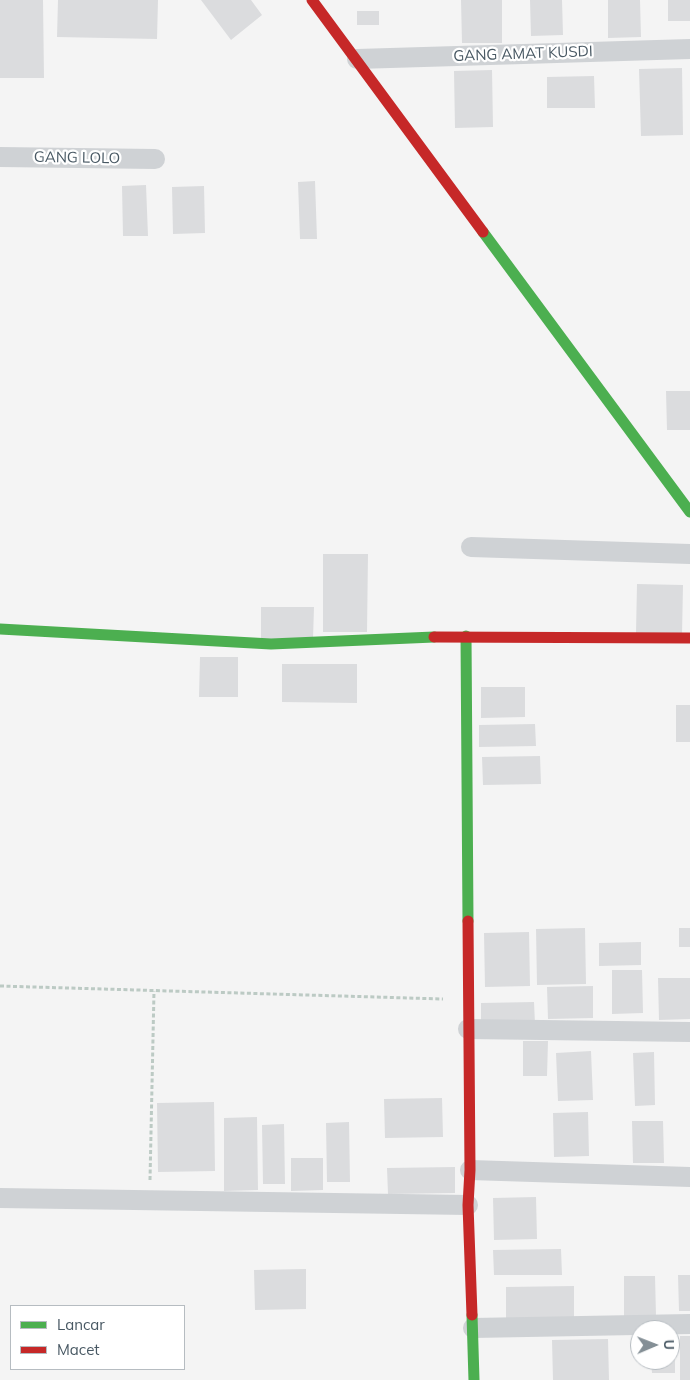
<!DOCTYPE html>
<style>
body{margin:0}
#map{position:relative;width:690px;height:1380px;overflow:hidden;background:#f4f4f4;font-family:Mulish,sans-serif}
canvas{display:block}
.legend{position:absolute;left:10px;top:1305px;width:175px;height:65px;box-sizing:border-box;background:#fff;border:1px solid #b6bcc1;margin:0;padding:6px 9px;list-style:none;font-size:15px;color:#485863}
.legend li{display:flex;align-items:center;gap:10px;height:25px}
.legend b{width:25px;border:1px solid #b6bcc1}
.north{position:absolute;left:630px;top:1320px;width:50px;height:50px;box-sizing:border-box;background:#fff;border:1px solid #b6bcc1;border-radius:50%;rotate:89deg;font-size:14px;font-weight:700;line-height:20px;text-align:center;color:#485863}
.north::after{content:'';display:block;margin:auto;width:18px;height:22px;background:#848f96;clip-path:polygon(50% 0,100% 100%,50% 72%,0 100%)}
</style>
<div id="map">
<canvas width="690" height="1380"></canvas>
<ul class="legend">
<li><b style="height:6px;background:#4caf50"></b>Lancar</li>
<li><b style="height:6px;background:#c62828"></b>Macet</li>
</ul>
<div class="north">U</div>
</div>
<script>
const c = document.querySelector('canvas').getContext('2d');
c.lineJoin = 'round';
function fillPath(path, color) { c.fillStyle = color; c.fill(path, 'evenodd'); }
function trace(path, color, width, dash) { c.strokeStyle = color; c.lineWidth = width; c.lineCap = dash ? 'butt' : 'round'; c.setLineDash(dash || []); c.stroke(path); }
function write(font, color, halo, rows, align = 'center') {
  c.font = font + ' Mulish,sans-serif'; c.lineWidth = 4.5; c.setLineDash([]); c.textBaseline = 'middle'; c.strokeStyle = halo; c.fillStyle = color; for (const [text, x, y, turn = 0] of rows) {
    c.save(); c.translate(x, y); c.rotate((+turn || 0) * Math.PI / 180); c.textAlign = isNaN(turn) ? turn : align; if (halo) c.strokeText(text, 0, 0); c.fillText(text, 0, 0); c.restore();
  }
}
const building = new Path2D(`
 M0,0H43L44,78H0Z
 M58,0H158L157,39L57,37Z
 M201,0H251L262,15L231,40Z
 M461,0H502V43H462Z
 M530,0H562L563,35L531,36Z
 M608,0H640L641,37L608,38Z
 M668,0H690V21H668Z
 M357,11H379V25H357Z
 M682,68L683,135L641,136L639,69Z
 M492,70L493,127L455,128L454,71Z
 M594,76L595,108H547V77Z
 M315,181L317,239H300L298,182Z
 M146,185L148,236H123L122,186Z
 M204,186L205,233L173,234L172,187Z
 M666,391H690V430H667Z
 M323,554H368L367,632H323Z
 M637,584L683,585L682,635L636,633Z
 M261,607H314L313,639H261Z
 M200,657H238V697H199Z
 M282,664H357V703L282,702Z
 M481,687H525V717L481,718Z
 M676,705H690V742H676Z
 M535,724L536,746L479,747V725Z
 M540,756L541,784L483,785L482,757Z
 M585,928L586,984L537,985L536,929Z
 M679,928H690V947H679Z
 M529,932L530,986L485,987L484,933Z
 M641,942V965L599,966V943Z
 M612,970H642L643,1013L612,1014Z
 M658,978H690V1019L659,1020Z
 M593,986V1018L548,1019L547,987Z
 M534,1002L535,1024L481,1025V1003Z
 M523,1041H548L547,1076H523Z
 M591,1051L593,1100L558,1101L556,1053Z
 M654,1052L655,1105L635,1106L633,1053Z
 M442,1098L443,1137L385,1138L384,1099Z
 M214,1102L215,1171L158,1172L157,1103Z
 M588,1112L589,1156L554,1157L553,1113Z
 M257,1117L258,1190L224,1191V1118Z
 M632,1121H663L664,1163H633Z
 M349,1122L350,1182H327L326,1123Z
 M284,1124L285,1184H263L262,1125Z
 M291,1158H323V1190L291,1191Z
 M455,1167V1193L388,1194L387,1168Z
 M536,1197L537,1239L494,1240L493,1198Z
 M561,1249L562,1275H494L493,1250Z
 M306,1269V1309L255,1310L254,1270Z
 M678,1275H690V1311H679Z
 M624,1276H655L656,1316L624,1317Z
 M574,1286V1317L506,1319V1287Z
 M680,1336H690V1380H680Z
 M608,1339L609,1380H553L552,1340Z
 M670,1345H675V1373H652L651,1360H670Z`);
const path = new Path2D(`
 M0,986L443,999
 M150,1180L154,991`);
const street = new Path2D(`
 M357,59L690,49
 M0,157L155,159
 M471,547L690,554
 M468,1029L690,1032
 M470,1170L690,1177
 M0,1198L468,1205
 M473,1328L690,1324`);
const fast = new Path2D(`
 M483,232L690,512
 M0,629L271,644L434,637
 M466,636L468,921
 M472,1315L474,1380`);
const jam = new Path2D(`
 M312,0L483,232
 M434,637L690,638
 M468,921L470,1170L468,1205L472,1315`);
const streetNames = [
 ["GANG AMAT KUSDI",523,54,-2],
 ["GANG LOLO",77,158,1]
];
fillPath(building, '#dbdcde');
trace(path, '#bccac4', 3, [4, 2.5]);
trace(street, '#cfd2d5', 20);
trace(fast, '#4caf50', 11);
trace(jam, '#c62828', 11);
write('15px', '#485863', '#fff', streetNames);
</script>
